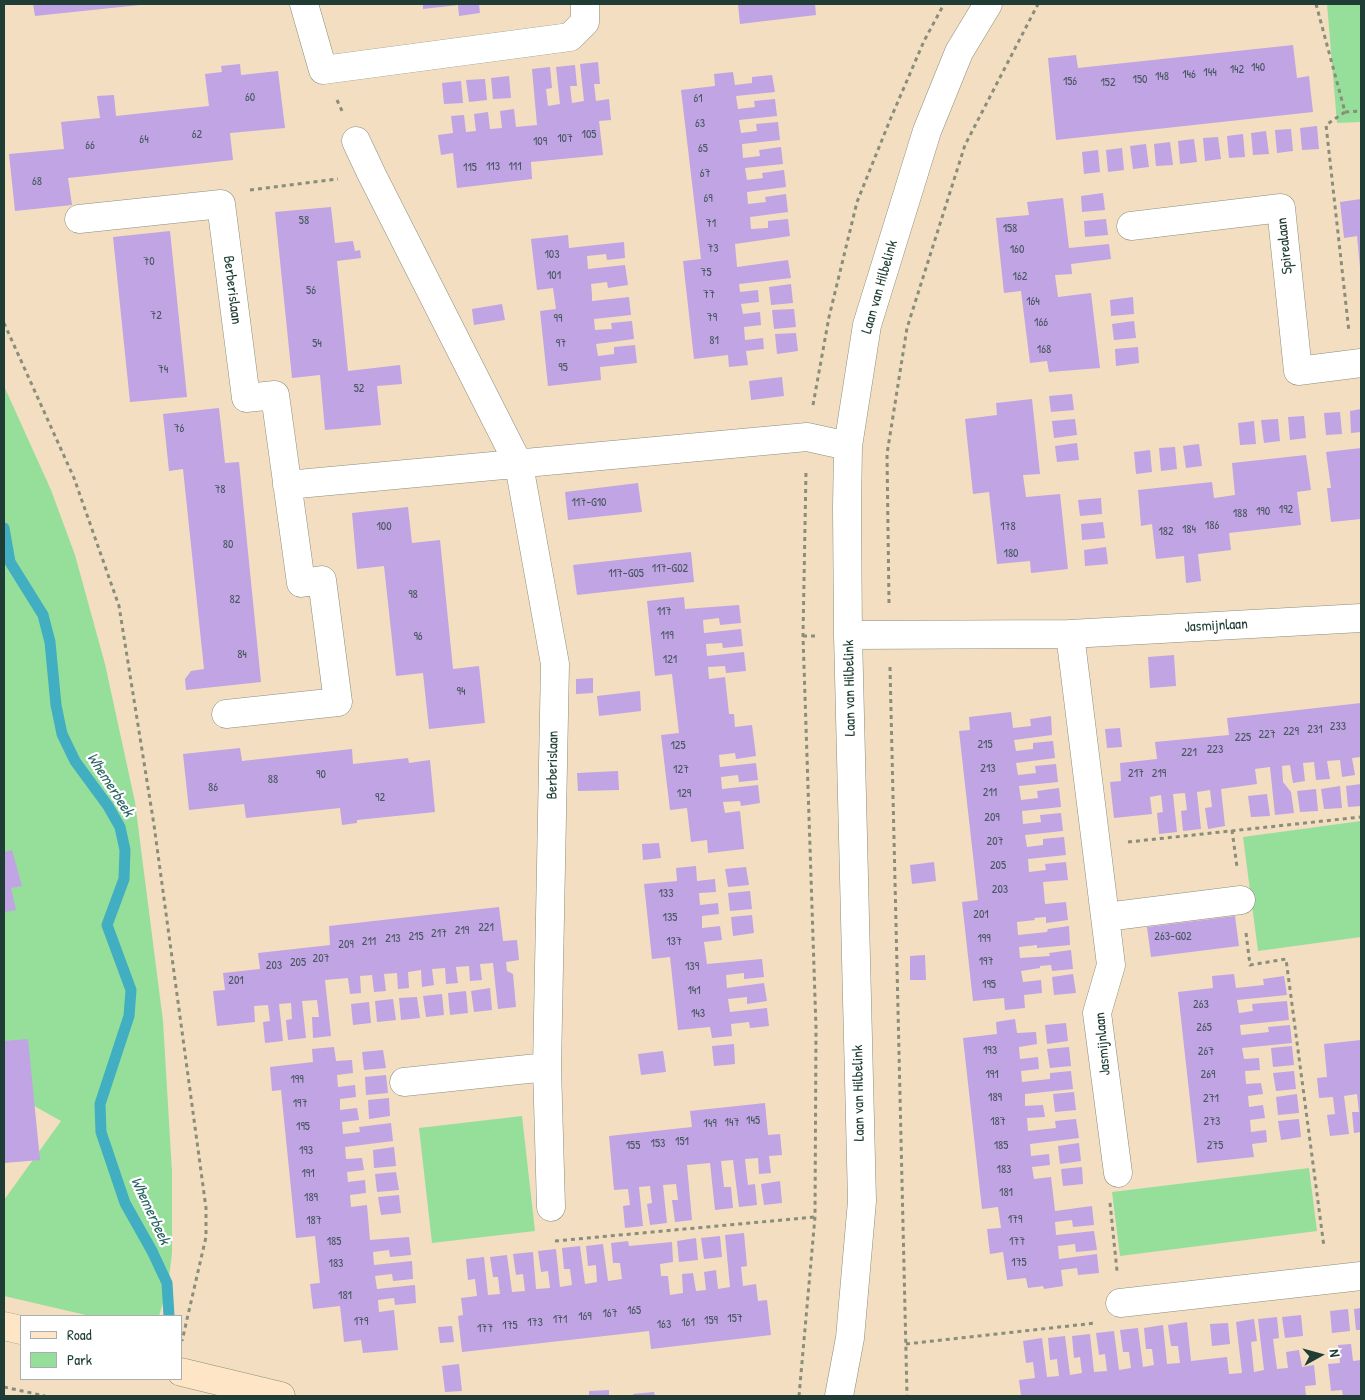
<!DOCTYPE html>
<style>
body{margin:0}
#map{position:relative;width:1365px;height:1400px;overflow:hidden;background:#f3dec2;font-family:"Patrick Hand",sans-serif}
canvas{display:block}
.frame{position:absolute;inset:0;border:5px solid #1f3d34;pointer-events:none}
.legend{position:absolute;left:20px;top:1315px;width:162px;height:65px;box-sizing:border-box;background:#fff;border:1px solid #a5b1ae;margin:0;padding:6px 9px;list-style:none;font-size:15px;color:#1f3d34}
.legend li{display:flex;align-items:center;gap:10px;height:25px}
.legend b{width:25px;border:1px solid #a5b1ae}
.north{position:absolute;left:1295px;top:1330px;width:50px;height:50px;-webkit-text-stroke:4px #fff;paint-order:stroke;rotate:83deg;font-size:14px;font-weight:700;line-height:20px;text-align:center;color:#1f3d34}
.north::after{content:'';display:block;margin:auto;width:18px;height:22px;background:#1f3d34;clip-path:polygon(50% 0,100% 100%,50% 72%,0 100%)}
</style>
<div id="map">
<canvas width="1365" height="1400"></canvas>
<div class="frame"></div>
<ul class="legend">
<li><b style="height:6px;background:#fde5c5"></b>Road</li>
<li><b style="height:14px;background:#95df9b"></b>Park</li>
</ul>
<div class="north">N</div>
</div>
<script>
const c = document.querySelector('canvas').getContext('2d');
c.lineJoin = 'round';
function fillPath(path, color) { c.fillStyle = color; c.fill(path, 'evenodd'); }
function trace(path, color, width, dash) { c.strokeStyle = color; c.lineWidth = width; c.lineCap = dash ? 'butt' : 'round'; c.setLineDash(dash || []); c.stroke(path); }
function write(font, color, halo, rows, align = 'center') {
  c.font = font + ' "Patrick Hand",sans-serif'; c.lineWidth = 4.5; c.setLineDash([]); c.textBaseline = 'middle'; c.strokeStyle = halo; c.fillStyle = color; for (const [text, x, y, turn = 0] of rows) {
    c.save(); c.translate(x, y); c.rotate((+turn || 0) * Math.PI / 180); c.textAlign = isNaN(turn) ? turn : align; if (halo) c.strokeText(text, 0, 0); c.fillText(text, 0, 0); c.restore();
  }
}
const green = new Path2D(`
 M1327,4H1361V122L1337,123Z
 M4,386L51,490L75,555L105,664L135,802L163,1021L172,1172V1253L168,1286L159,1316H90L4,1296V1200L61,1121L4,1089Z
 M1361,821V937L1258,951L1243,837Z
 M522,1116L535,1231L432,1243L419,1128Z
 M1309,1168L1317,1231L1120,1256L1112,1192Z`);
const stream = new Path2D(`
 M4,528L10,562L43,615L50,642L56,705L62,734L75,761L108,806L120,827L125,850L124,879L107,925L131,990L129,1016L100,1104L101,1132L125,1203L152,1251L167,1283L169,1316`);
const building = new Path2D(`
 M33,4H139L140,5L35,16Z
 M423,4H479L480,13L459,16L458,5L423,9Z
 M738,4H815L816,15L740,24Z
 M1293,45L1297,78L1309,76L1313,112L1056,140L1048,58L1076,55L1078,68Z
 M598,62L600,84H594L596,101L609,99L611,120L599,121L603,155L531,162L532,179L457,188L453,153L441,155L438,135L453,133L451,116L464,115L466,132L476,131L474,114L488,112L490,129L502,128L500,111L514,109L516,127L537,125L532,69L550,67L552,88L546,89L548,106L560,104L556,67L575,65L577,86H570L572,103L584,101L580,64Z
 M240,64L241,75L278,71L285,128L230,133L233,160L68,178L72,205L15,211L9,154L64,149L61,122L100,118L97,96L114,95L116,116L209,106L205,74L222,72L221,66Z
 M733,72L735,85L752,83V77L772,75L775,92L736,96L738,109L755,107L754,101L775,99L777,116L739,120L741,133L757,131L756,124L778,122L780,140L742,144L743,158L760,156L759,150L781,147L783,164L745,168L747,180L763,178L762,173L784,170L786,187L747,192L748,204L766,202L765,197L786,194L788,212L750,217L751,229L768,228V221L788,219L790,236L735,244L737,267L788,260L791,278L739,284L740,292L758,290L759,302L741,304L743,314L760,312L761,325L744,327L745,340L763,338L764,349L746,351L748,365L729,367L728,355L694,359L683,261L701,259L681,90L715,86L714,74Z
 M509,76L511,98L493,99L491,78Z
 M485,79L487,100L469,102L466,80Z
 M461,81L463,103L444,104L442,83Z
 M1317,126L1319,149L1302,150L1300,128Z
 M1291,129L1293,151L1277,153L1275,130Z
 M1266,131L1269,154L1253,155L1251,133Z
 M1243,134L1245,157L1229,158L1227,136Z
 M1218,137L1221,159L1205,161L1203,138Z
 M1194,139L1197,162L1180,164L1178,141Z
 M1170,142L1173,165L1156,166L1154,144Z
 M1146,144L1149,167L1133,169L1130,146Z
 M1122,148L1124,170L1108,172L1106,150Z
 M1098,150L1100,172L1084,174L1082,152Z
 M1103,193L1105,210L1082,212L1081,196Z
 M1063,198L1069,248L1109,244L1111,259L1071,264L1072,274L1055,275L1058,297L1091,293L1100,368L1049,372L1047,361L1030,363L1021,291L1004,293L996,218L1029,215L1027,202Z
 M1361,199V267H1360L1357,236L1344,238L1340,202Z
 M331,207L335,243L353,241L355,251L360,250L361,258L337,261L348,371L400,365L402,384L377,386L381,425L325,430L320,375L292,378L275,212Z
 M1106,219L1108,235L1085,237L1084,221Z
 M170,231L187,397L130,402L113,237Z
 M568,235L569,248L624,242L625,258L607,260L606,254L587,256L588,269L625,265L628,285L608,288L607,282L591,284L592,295V301L629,297L631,315L594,319L595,330L612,329L611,323L632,321L634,339L596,344L598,356L614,354V347L635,345L637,363L600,367L601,380L548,386L540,311L556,309L553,288L537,290L531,239Z
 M791,284L793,303L771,305L769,287Z
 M1133,297L1134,314L1111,316L1110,300Z
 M502,304L505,320L474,325L472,309Z
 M794,309L796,327L774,329L772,310Z
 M1134,321L1136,338L1114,340L1112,324Z
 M796,333L798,351L777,354L775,334Z
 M1138,347L1139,363L1116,366L1115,349Z
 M782,377L784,396L751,400L749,381Z
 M1072,394L1074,410L1051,412L1049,396Z
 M1032,399L1040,474L1023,475L1026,497L1060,494L1068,569L1031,573L1030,561L997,564L989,492L973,494L965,419L997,415L996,403Z
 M219,408L225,463L239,462L261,682L186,690L185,679L191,671L204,669L183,469L169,471L163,414Z
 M1361,409V432L1351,433L1350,411Z
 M1340,412L1342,434L1326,435L1324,413Z
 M1304,416L1306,438L1290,440L1288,417Z
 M1075,419L1077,435L1054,438L1052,421Z
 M1278,419L1280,441L1264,443L1261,420Z
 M1254,421L1256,444L1240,445L1238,423Z
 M1077,443L1079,460L1057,462L1055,446Z
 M1199,444L1202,466L1186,468L1183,446Z
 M1175,447L1177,469L1161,471L1159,448Z
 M1361,448V519L1331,522L1327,488H1331L1326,452Z
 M1150,450L1152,472L1136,474L1134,452Z
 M1306,455L1311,490L1297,492L1301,525L1229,533L1231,550L1198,554L1201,581L1186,583L1184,556L1156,559L1152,524L1141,526L1138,490L1212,482L1214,498L1235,495L1232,463Z
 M638,483L642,512L568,520L565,492Z
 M1101,498L1102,514L1080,516L1078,500Z
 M408,507L412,543L440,540L453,669L479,666L485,723L429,729L423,673L396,676L384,566L357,569L352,513Z
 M1103,522L1105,538L1082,540L1081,524Z
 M1106,547L1108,564L1085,566L1084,550Z
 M691,552L694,582L577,595L573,565Z
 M684,597L685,609L739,605L741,623L720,625L719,618L703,620L704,633L741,629L743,646L723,648L722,643L706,644L707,656L744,652L746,671L726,673L725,666L708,667L709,679L725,677L729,714H734L735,727L752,725L756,756L736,759L735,753L719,755L720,767L756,763L758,780L739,782L738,775L721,777L722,789L758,785L760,803L741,806L740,801L723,802L725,813L740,811L744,849L708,853L707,840L691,842L687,808L670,810L661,735L679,733L672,674L655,676L647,601Z
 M1174,655L1176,686L1150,688L1148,657Z
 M593,678V693L576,694V679Z
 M640,691L641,711L599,716L597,696Z
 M1361,703V757L1352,758L1355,775L1342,777L1340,760L1327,761L1330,779L1316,780L1314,762L1303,763L1305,781L1293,783L1290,765L1282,766L1283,782L1291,792L1294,813L1275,815L1270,767L1255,769L1257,784L1221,789L1225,826L1208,829L1205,808L1212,807L1210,790L1197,792L1201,829L1183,831L1181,811L1187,810L1185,793L1173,794L1177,832L1159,834L1157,813L1163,812L1161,795L1150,797L1152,814L1114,818L1110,782L1121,781L1120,763L1157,759L1155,742L1229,735L1227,718Z
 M1011,712L1013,728L1031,726L1030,719L1051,716L1052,735L1014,740L1016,751L1033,749V743L1053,741L1055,758L1016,763L1018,775L1036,773L1035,766L1056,764L1058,782L1019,786L1021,800L1038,798L1037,791L1059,788L1061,807L1022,811L1023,824L1041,822L1040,815L1061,813L1063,831L1025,835L1027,847L1043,845V839L1064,837L1066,855L1028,859L1029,872L1046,870L1045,864L1066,862L1068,880L1043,882L1045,904L1066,902L1068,920L1046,923V917L1034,918L1035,920L1017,922L1018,935L1047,932L1048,929L1069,926L1070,945L1037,948V945L1019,947L1020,958L1050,956L1049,953L1071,950L1073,969L1052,971L1051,965L1040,966V968L1021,971L1023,982L1041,980L1042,993L1024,995L1025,1008L1005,1010L1004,998L973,1001L962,902L978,900L959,731L970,730L969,717Z
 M1120,728L1122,747L1107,748L1105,729Z
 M240,748L242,761L352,749L353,764L408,758L409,763L430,760L435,812L357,820V823L342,825L340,808L246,818L244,804L189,810L183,754Z
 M618,771L619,790L578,791L577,773Z
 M1361,784V806L1348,807L1346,786Z
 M1340,786L1342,808L1324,809L1321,789Z
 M1316,789L1318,811L1300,812L1297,791Z
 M1267,794L1270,816L1251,817L1248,796Z
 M659,843L661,858L643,860L642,844Z
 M12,850L22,886L11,888L16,910L4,912V852Z
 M934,862L936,881L912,884L910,865Z
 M696,866L697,881L715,879L716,892L699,893L700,905L718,903L719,914L702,916V928L720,926L722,940L704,942L707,964L762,959L764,977L744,979V973L726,975L727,988L764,983L767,1001L747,1004V997L728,999L730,1012L767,1008L769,1026L750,1028L749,1022L731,1024L732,1036L712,1038L710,1027L678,1030L670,957L652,959L644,884L677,881L676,868Z
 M746,867L749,885L728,887L725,869Z
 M750,891L752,909L730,911L728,893Z
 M499,907L503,941L517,940L519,960L506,962L507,971L513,974L516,1007L498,1009L493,963L480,964L482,980L470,981L469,966L456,967L458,983L446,984L445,968L432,969L434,985L422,987L421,970L408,972L409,988L398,989L397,973L384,974L386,991L374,992L372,975L360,976L361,993L350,994L348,978L325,980L331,1036L313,1038L312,1017H319L317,1000L302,1001L306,1038L288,1040L286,1020L292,1019L291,1003L279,1004L283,1041L265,1043L263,1022L270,1021L268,1005L254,1006L255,1022L217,1026L213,991L225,990L223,973L260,969L258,953L330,945L329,926Z
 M752,915L754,933L733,936L731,917Z
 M1235,916L1239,946L1151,957L1147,927Z
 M925,955L926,980H910V956Z
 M1073,974L1076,993L1054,995L1052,977Z
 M1234,974L1236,988L1264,985L1263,979L1284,976L1287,995L1237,1000L1239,1013L1253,1011L1252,1004L1287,1001L1289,1020L1240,1025L1241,1035L1269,1032L1268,1027L1290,1025L1292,1043L1242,1048L1244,1059L1259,1058L1260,1070L1245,1071L1246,1084L1261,1083L1263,1094L1248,1096L1249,1107L1263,1105L1265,1118L1250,1120L1251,1132L1266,1130L1267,1142L1252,1144L1254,1157L1197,1163L1178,992L1213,988L1212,976Z
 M490,988L492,1010L474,1012L471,991Z
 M466,991L468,1013L450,1015L448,993Z
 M442,994L444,1015L426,1017L423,996Z
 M417,997L420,1018L401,1020L399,998Z
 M393,999L396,1020L377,1022L375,1001Z
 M369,1002L371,1023L353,1025L351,1004Z
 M1015,1019L1017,1033L1036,1032L1037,1044L1019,1047L1020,1059L1038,1057L1039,1069L1021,1071L1022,1082L1050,1079V1073L1071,1071L1073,1089L1025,1094V1106L1043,1105L1045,1117L1027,1118L1028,1131L1056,1128L1055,1121L1076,1119L1079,1138L1030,1144L1031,1156L1049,1154L1050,1165L1032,1167L1034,1179L1051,1177L1055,1211L1092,1206L1094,1225L1073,1227L1072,1220L1055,1222L1056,1235L1094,1231L1097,1250L1076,1252L1075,1244L1058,1246L1059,1259L1097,1254L1099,1273L1078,1275L1077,1268L1061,1270L1063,1286L1044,1289L1043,1286L1028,1288L1026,1278L1007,1280L1003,1252L990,1254L987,1229L1001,1228L998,1207L982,1209L963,1038L997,1034L996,1022Z
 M1066,1023L1068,1041L1047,1044L1045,1025Z
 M28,1039L40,1160L4,1163V1041Z
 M1361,1040V1132L1354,1133L1352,1112H1359L1357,1094L1344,1096L1349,1134L1330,1136L1327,1115L1335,1114L1333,1097L1319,1098L1317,1078L1327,1077L1324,1044Z
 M734,1044L735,1064L714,1066L712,1046Z
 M1292,1046L1294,1065L1273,1067L1271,1048Z
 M334,1047L336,1061L352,1060L353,1073L337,1075L338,1087L355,1085L356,1097L340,1099V1110L357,1108L359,1120L342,1122L343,1134L360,1132L359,1127L391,1123L393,1141L345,1147L346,1159L362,1158L364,1170L347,1172L348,1182L365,1180L366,1193L350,1195L351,1207L367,1205L370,1240L409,1237L411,1255L390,1257L389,1250L373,1252L374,1265L412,1261L413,1279L393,1281L392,1274L375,1276L377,1289L415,1285L416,1303L395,1305L394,1298L378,1300L379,1312L394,1310L398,1350L363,1353L361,1340L344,1342L340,1306L313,1309L310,1284L320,1283L315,1236L296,1238L281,1090L272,1091L270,1067L313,1062L312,1049Z
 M1069,1047L1071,1066L1050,1068L1047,1049Z
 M383,1050L386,1068L364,1070L362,1052Z
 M663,1051L666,1072L641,1075L638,1054Z
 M1294,1071L1296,1089L1276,1091L1273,1073Z
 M386,1075L388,1093L366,1095L365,1077Z
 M1074,1092L1076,1110L1055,1112L1053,1094Z
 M1297,1094L1299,1113L1278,1115L1276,1097Z
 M389,1098L390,1116L369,1119L368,1100Z
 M765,1103L768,1135L780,1134L782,1155L769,1156L771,1173L759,1174L758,1158L745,1159L748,1185L755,1184L757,1205L739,1207L733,1160L721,1161L724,1187H731L733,1208L715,1210L710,1163L687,1165L692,1220L675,1222L672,1200H678L676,1184L663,1185L667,1223L650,1225L647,1204L652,1203L650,1186L639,1187L643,1226L625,1228L623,1206L630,1205L628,1189L614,1190L609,1136L692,1127L690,1111Z
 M1299,1119L1301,1137L1281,1140L1278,1121Z
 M1079,1143L1081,1161L1060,1164L1058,1146Z
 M394,1147L396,1166L374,1168L373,1150Z
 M1082,1167L1083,1184L1063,1186L1061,1169Z
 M396,1172L399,1190L377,1192L375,1174Z
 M780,1181L782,1203L764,1205L761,1184Z
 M399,1195L401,1213L381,1215L378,1197Z
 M744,1233L747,1266L741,1267L743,1286L756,1284L758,1301L767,1300L771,1335L651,1349L649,1331L462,1352L458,1316L463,1315L461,1298L477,1296L475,1279L468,1280L466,1259L484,1257L488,1295L500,1294L498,1277H493L490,1257L507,1255L512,1292L525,1291L523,1274L516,1275L513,1254L533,1252L536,1289L550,1288L548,1271L541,1272L538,1251L556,1249L560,1287L572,1285L570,1269H564L562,1248L580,1246L585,1284L597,1282L596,1265L588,1266L586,1246L603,1244L608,1281L622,1279L620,1263H613L611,1243L628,1241L629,1246L672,1242L673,1262L660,1264L661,1276H668L670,1295L683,1293L682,1274L693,1273L696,1291L706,1290L704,1272L716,1270L718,1289L730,1287L725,1235Z
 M720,1236L722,1257L704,1259L701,1238Z
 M696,1238L698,1260L679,1262L677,1241Z
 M1361,1308V1330H1356L1354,1309Z
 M1348,1309L1350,1331L1332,1333L1330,1311Z
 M1301,1315L1303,1336L1285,1338L1282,1317Z
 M1277,1317L1279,1338L1273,1339L1277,1369L1288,1368L1286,1352L1299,1350L1302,1367L1314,1365L1316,1385L1305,1386L1306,1396H1021L1019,1380L1035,1378L1033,1362L1026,1363L1023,1341L1042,1338L1047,1377L1059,1376L1057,1359L1050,1360L1048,1338L1065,1336L1070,1375L1082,1373L1080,1357L1074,1358L1072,1336L1090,1334L1094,1372L1107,1371L1105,1354L1099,1355L1096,1333L1114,1331L1119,1370L1131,1368L1129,1352H1123L1120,1330L1138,1328L1143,1367L1154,1365L1152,1349H1146L1144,1328L1163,1325L1167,1364L1180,1363L1178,1346H1171L1168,1325L1187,1322L1191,1361L1227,1357L1229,1374L1242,1373L1236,1322L1254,1319L1257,1341L1251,1342L1254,1372L1264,1370L1258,1319Z
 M1228,1323L1230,1344L1212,1346L1210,1324Z
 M452,1326L454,1342L440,1343L438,1327Z
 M1351,1344L1353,1361L1361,1360V1396H1343L1342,1390L1331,1391L1328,1364L1340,1363L1338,1345Z
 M459,1364L462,1391L445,1392L442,1366Z
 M609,1390V1396H589V1391Z
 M654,1392L655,1396H634L633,1394Z`);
const path = new Path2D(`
 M1316,4L1345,112L1361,111
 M337,100L343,113
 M1345,112L1326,125L1349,332
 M250,190L338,179
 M4,323L74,478L119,606L154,825L206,1208V1237L182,1341
 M813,405L829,317L857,202L890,120L924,41L944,4
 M889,603L887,454L907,328L965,145L1038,4
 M803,636H815
 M890,667L907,1396
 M1232,830L1237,867
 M1128,842L1361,817
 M1246,933L1250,965L1286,959L1324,1247
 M1110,1203L1117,1271
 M555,1241L815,1217
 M906,1344L1096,1323
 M4,1387L45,1396
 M799,1396L815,1217L816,1028L803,636L806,471`);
const street = new Path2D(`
 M304,4L323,70L570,37L585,22V4
 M356,141L372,175L519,465L555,664L547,1067L551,1207
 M79,219L221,204L246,398L275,395L301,583L322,580L338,702L226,714
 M1131,226L1281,208L1298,371L1361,363
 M287,485L807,437L848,446
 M1070,634L1111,965L1097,1013L1118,1173
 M848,635L1070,634L1361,618
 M1106,917L1241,900
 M404,1082L547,1067
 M1120,1303L1361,1276
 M839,1396L850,1338L862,1201L848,635L847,508L848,446L867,325L927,131L959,52L988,4`);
const secondary = new Path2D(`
 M4,1326L21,1330
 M181,1372L281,1396`);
const numberNames = [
 ["140",1258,68],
 ["142",1237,70],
 ["144",1210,73],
 ["146",1189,75],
 ["148",1162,77],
 ["150",1140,80],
 ["156",1070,82],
 ["152",1108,83],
 ["60",250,98],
 ["61",698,99],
 ["63",700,124],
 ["62",197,135],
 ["105",589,135],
 ["107",565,139],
 ["64",144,140],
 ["109",540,142],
 ["66",90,146],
 ["65",703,149],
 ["113",493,167],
 ["111",515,167],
 ["115",470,168],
 ["67",705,174],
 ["68",37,182],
 ["69",708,199],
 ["58",304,221],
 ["71",711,224],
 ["158",1010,229],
 ["73",713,249],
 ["160",1017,250],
 ["103",552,255],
 ["70",149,262],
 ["75",706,273],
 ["101",554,276],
 ["162",1020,277],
 ["56",311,291],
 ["77",709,295],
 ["164",1033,302],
 ["72",156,316],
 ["79",712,318],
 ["99",558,319],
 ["166",1041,323],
 ["81",714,341],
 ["54",317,344],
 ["97",561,344],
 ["168",1044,350],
 ["95",563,368],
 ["74",163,370],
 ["52",359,389],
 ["76",179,429],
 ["78",220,490],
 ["117-G10",589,503],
 ["192",1286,510],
 ["190",1263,512],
 ["188",1240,514],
 ["186",1212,526],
 ["100",384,527],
 ["178",1008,527],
 ["184",1189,530],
 ["182",1166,532],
 ["80",228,545],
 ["180",1011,554],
 ["117-G02",670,569],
 ["117-G05",626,574],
 ["98",413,595],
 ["82",235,600],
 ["117",664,612],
 ["119",667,636],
 ["96",418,637],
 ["84",242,655],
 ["121",670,660],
 ["94",461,692],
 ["233",1338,727],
 ["231",1315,730],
 ["229",1291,732],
 ["227",1267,735],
 ["225",1243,738],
 ["215",985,745],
 ["125",678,746],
 ["223",1215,750],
 ["221",1189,753],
 ["213",988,769],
 ["127",681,770],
 ["217",1136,774],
 ["219",1159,774],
 ["90",321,775],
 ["88",273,780],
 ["86",213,788],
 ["211",990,793],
 ["129",684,794],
 ["92",380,798],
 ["209",992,818],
 ["207",995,842],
 ["205",998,866],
 ["203",1000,890],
 ["133",666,894],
 ["201",981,915],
 ["135",670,918],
 ["221",486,928],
 ["219",462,931],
 ["217",439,934],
 ["215",416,937],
 ["263-G02",1173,937],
 ["213",393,939],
 ["199",984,939],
 ["211",369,942],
 ["137",674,942],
 ["209",346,945],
 ["207",321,959],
 ["197",986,962],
 ["205",298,963],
 ["203",274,966],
 ["139",692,967],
 ["201",236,981],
 ["195",989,985],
 ["141",694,991],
 ["263",1201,1005],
 ["143",698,1014],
 ["265",1204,1028],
 ["193",990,1051],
 ["267",1206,1052],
 ["191",992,1075],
 ["269",1208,1075],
 ["199",297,1080],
 ["189",995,1098],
 ["271",1211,1099],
 ["197",300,1104],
 ["145",753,1121],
 ["187",998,1122],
 ["273",1212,1122],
 ["147",732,1123],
 ["149",710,1124],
 ["195",303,1127],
 ["151",682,1142],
 ["153",658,1144],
 ["155",633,1146],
 ["185",1001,1146],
 ["275",1215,1146],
 ["193",306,1151],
 ["183",1004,1170],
 ["191",308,1174],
 ["181",1006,1193],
 ["189",311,1198],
 ["179",1015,1220],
 ["187",314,1221],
 ["185",334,1242],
 ["177",1017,1242],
 ["175",1019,1263],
 ["183",336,1264],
 ["181",345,1296],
 ["165",634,1311],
 ["167",610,1314],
 ["169",585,1317],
 ["157",735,1319],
 ["171",560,1320],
 ["159",711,1321],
 ["179",361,1322],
 ["173",535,1323],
 ["161",688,1323],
 ["163",664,1325],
 ["175",510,1326],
 ["177",485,1329]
];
const streetNames = [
 ["Spirealaan",1285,246,-96],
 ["Laan van Hilbelink",880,287,-74],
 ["Berberislaan",232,290,83],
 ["Jasmijnlaan",1216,626,-3],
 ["Laan van Hilbelink",850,688,-91],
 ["Berberislaan",553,765,-89],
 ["Jasmijnlaan",1103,1044,-95],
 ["Laan van Hilbelink",859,1093,-91]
];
const waterNames = [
 ["Whemerbeek",110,785,57],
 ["Whemerbeek",150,1211,65]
];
fillPath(green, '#95df9b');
trace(stream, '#42aec1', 11);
fillPath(building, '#c0a4e3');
trace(street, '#898e7b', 29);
trace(secondary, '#898e7b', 29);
trace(path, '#898e7b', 3, [4, 4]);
trace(street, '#fff', 28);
trace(secondary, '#fde5c5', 28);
write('12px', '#475760', null, numberNames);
write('15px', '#1f3d34', '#fff', streetNames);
write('italic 16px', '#2b6565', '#fff', waterNames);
</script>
